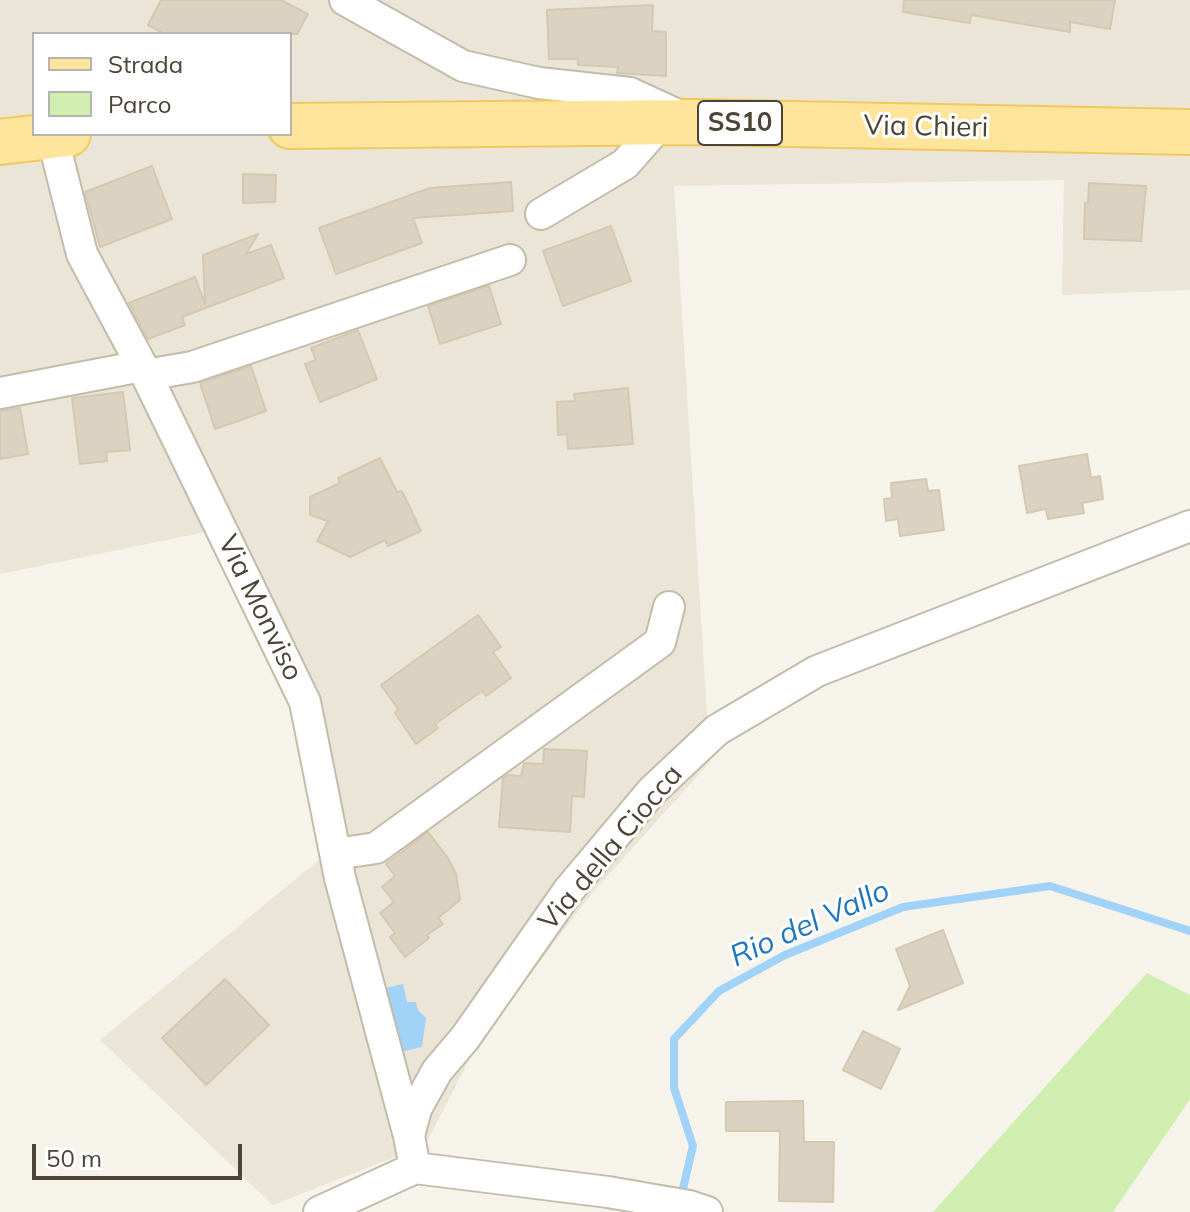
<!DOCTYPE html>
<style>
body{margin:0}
#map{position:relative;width:1190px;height:1212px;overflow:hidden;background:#f6f3ea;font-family:Mulish,sans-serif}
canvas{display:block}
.legend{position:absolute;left:32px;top:32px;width:260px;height:104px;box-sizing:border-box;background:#fff;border:2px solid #b7b4af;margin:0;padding:10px 14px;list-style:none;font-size:24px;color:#4c4437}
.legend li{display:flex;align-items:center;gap:16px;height:40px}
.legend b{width:40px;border:2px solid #b7b4af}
.scale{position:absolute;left:32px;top:1144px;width:210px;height:36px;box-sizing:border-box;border:4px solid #4c4437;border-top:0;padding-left:10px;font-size:24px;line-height:28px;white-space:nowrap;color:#4c4437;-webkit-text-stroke:6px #fff;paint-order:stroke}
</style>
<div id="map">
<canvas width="1190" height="1212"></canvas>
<ul class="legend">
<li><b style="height:10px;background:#ffe59b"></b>Strada</li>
<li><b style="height:22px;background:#d0eeaf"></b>Parco</li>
</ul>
<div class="scale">50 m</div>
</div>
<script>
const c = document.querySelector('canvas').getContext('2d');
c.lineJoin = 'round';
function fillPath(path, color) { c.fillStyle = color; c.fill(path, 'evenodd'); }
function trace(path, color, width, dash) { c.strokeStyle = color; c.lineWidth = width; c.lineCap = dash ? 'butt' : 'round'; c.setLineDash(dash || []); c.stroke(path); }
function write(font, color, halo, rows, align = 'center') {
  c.font = font + ' Mulish,sans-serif'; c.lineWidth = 6; c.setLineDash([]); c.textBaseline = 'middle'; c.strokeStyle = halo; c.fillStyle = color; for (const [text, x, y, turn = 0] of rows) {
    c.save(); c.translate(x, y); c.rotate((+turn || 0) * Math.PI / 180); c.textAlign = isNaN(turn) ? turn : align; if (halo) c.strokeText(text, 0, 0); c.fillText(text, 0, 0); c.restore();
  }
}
const residential = new Path2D(`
 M0,0H1190V290L1062,295L1064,180L674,186L710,762L592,893L477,1044L428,1140L395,1157L273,1205L100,1040L325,855L286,696L273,674L211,531L0,574ZM34,34H290V134H34Z`);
const green = new Path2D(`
 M1147,973L1190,995V1099L1113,1212H933Z`);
const water = new Path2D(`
 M403,984L407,1002H416L418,1010L426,1018L422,1047L400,1052L385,988Z`);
const stream = new Path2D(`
 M681,1197L693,1146L674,1088V1039L719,991L785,955L903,907L1050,886L1190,931`);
const building = new Path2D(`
 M161,0H281L308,14L297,34H165L148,25Z
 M904,0H1115L1110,29L1070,22V32L971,15L970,23L903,12Z
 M653,5L652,31L666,32V76L617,73L618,67L578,65V59H549L547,10Z
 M152,166L172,219L100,247L85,192Z
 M243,174L276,175L275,202L243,203Z
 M511,182L513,211L413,218L422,243L336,274L319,228L430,188Z
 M1089,183L1146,186L1141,241L1084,239L1085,203H1088Z
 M611,226L631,281L563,306L543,251Z
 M258,234L246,254L271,245L284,278L182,317L185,325L148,339L129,303L195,277L205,304L203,255Z
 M489,286L501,324L440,344L428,306Z
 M358,330L377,379L320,402L305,364L316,360L311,348Z
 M251,366L266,411L215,429L200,383Z
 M628,388L633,444L568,449L567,434L558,435L557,402L575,401L574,394Z
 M123,392L130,450L106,452L107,461L80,464L72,398Z
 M20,408L28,454L0,459V411Z
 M1087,454L1091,478L1100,476L1103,499L1082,503L1084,513L1048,519L1046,509L1027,513L1019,466Z
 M380,458L397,492L402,491L421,531L388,546L385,540L350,557L317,541L328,521L310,515V497L340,483L338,478Z
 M926,479L928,491L939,490L944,530L900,536L898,519L886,521L884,499L892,498L891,483Z
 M478,615L501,647L493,652L511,678L486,696L482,691L435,724L438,728L416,744L395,713L398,709L381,685Z
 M544,749L587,751L584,797L572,796L570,832L499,827L503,778L508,775L521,776L524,763L543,764Z
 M428,832L448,858L456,874L460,900L438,918L443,924L427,935L429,938L405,957L390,937L395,933L380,913L394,902L382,887L395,876L386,864Z
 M943,930L963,983L898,1010L910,986L896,949Z
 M225,979L269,1025L206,1085L162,1038Z
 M863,1031L900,1049L881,1089L843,1070Z
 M803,1101L804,1142H834L833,1202L779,1201L780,1131H726V1102Z`);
const minor = new Path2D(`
 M345,0L463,66L539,83L630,93L682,117
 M52,135L82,254L142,366L305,702L340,878L409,1136
 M541,214L625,164L661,123
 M146,375L192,367L510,260
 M0,393L142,366
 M336,854L376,848L660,642L669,607
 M415,1168L409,1136L416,1109L437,1071L465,1038L568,891L652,791L717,730L817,671L1190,526
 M319,1212L415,1168L608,1192L689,1206L707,1212`);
const primary = new Path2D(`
 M290,126L692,122L1190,132
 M0,142L68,134`);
const shields = [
 [740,123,84]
];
const shieldNames = [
 ["SS10",740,123]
];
const streetNames = [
 ["Via Chieri",926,127,1],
 ["Via Monviso",260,608,64],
 ["Via della Ciocca",611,848,-50]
];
const waterNames = [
 ["Rio del Vallo",810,924,-24]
];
fillPath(residential, '#ebe5d8');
fillPath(green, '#d0eeaf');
fillPath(water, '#a1d2f8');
trace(stream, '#a1d2f8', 8);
fillPath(building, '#dcd2c1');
trace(building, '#d5c8b0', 2);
trace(minor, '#c3bcab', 34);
trace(primary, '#f0c85e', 48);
trace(minor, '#fff', 30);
trace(primary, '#ffe59b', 44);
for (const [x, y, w] of shields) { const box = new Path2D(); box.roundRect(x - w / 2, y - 22, w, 44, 6); c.fillStyle = '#fff'; c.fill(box); trace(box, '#4c4437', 2); }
write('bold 26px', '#4c4437', null, shieldNames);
write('28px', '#4c4437', '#fff', streetNames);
write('italic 30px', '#27b', '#fff', waterNames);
</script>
